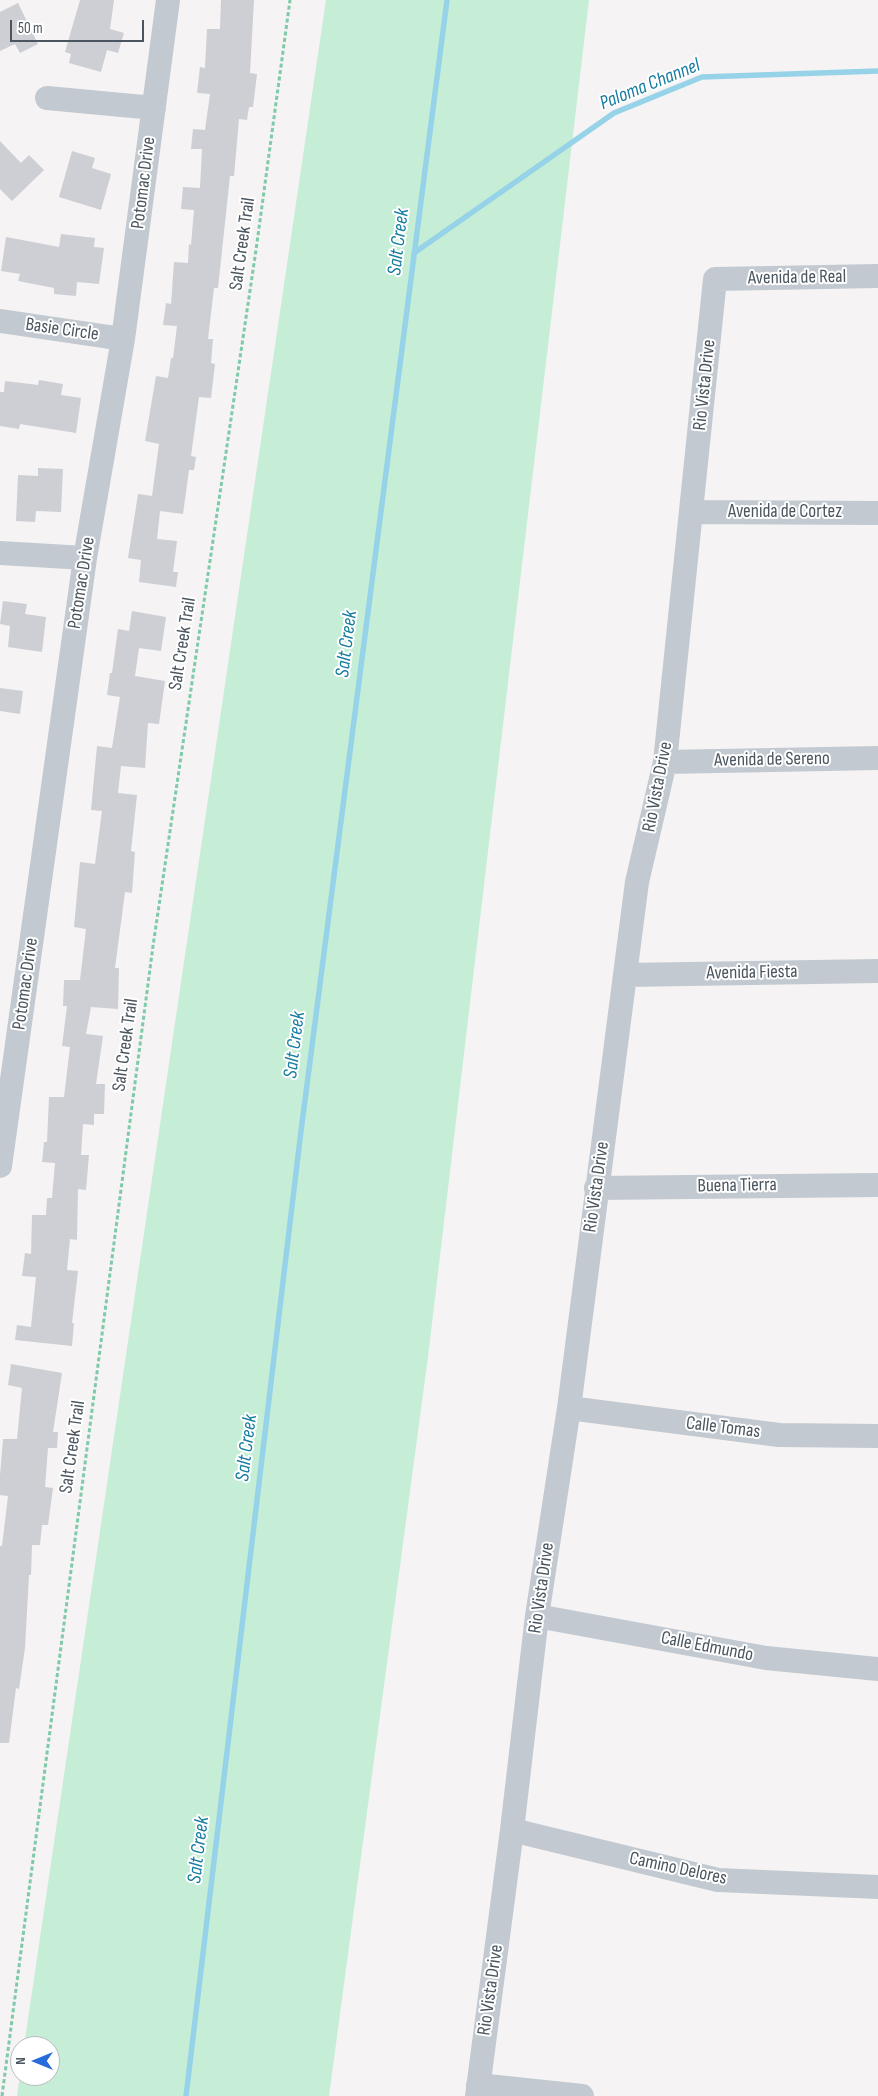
<!DOCTYPE html>
<style>
body{margin:0}
#map{position:relative;width:878px;height:2096px;overflow:hidden;background:#f5f3f3;font-family:"Sofia Sans Condensed",sans-serif}
canvas{display:block}
.north{position:absolute;left:10px;top:2036px;width:50px;height:50px;box-sizing:border-box;background:#fff;border:1px solid #b7bbbf;border-radius:50%;rotate:270deg;font-size:14px;font-weight:700;line-height:20px;text-align:center;color:#4b555f}
.north::after{content:'';display:block;margin:auto;width:18px;height:22px;background:#276cda;clip-path:polygon(50% 0,100% 100%,50% 72%,0 100%)}
.scale{position:absolute;left:10px;top:20px;width:134px;height:22px;box-sizing:border-box;border:2px solid #4b555f;border-top:0;padding-left:6px;font-size:15px;line-height:18px;white-space:nowrap;color:#4b555f;-webkit-text-stroke:4px #fff;paint-order:stroke}
</style>
<div id="map">
<canvas width="878" height="2096"></canvas>
<div class="north">N</div>
<div class="scale">50 m</div>
</div>
<script>
const c = document.querySelector('canvas').getContext('2d');
c.lineJoin = 'round';
function fillPath(path, color) { c.fillStyle = color; c.fill(path, 'evenodd'); }
function trace(path, color, width, dash) { c.strokeStyle = color; c.lineWidth = width; c.lineCap = dash ? 'butt' : 'round'; c.setLineDash(dash || []); c.stroke(path); }
function write(font, color, halo, rows, align = 'center') {
  c.font = font + ' "Sofia Sans Condensed",sans-serif'; c.lineWidth = 4; c.setLineDash([]); c.textBaseline = 'middle'; c.strokeStyle = halo; c.fillStyle = color; for (const [text, x, y, turn = 0] of rows) {
    c.save(); c.translate(x, y); c.rotate((+turn || 0) * Math.PI / 180); c.textAlign = isNaN(turn) ? turn : align; if (halo) c.strokeText(text, 0, 0); c.fillText(text, 0, 0); c.restore();
  }
}
const green = new Path2D(`
 M326,0H589L428,1357L329,2096H17L20,2075L50,2076V2046H24Z`);
const stream = new Path2D(`
 M414,253L614,113L702,77L878,71
 M186,2096L300,1139L447,0`);
const building = new Path2D(`
 M80,0H114L110,29L124,33L118,53L107,50L101,72L69,63L71,54L65,52Z
 M221,0H254L250,73L257,74L253,107H249L247,120L239,119L234,176H230L218,288H214L208,339H213L211,363L215,364L211,398L199,397L191,456L196,457L194,470H189L183,514L160,511L157,539L177,541L173,572H178L176,587L139,582L141,560L128,558L138,494L152,496L159,444L145,441L156,376L168,378L171,358H173L177,326L163,325L166,303L171,304L174,262L188,263L189,244L191,245L194,210L181,209L183,187L200,188L202,149H191L193,129L205,130L210,94L197,93L200,67L205,68L207,29H220Z
 M18,3L38,44L20,53L15,44L0,51V12Z
 M0,141L21,163L29,155L44,170L12,201L0,189Z
 M72,151L95,158L92,168L111,174L101,210L59,197Z
 M61,234L95,238L94,247L104,248L99,284L77,282L76,296L54,294V288L18,281L20,274L1,271L6,237L59,247Z
 M39,380L63,384L61,395L81,398L76,433L20,424L19,429L0,426V392H4L5,381L38,385Z
 M38,468L63,469L61,512L36,511L35,522L16,521L18,475L38,476Z
 M3,601L27,604L25,614L46,617L42,652L8,647L10,626L0,624Z
 M132,611L166,617L161,651L139,648L135,676L165,681L159,724L148,723L145,768L121,766L118,793L137,795L131,851L135,852L132,893L125,892L115,968H119L118,1009L91,1007L86,1034L103,1036L96,1084H105L104,1114H94V1125L83,1124L81,1155H89L86,1190L78,1189L77,1240L70,1239L67,1270L78,1271L72,1323H74L72,1346L15,1340L17,1325L31,1327L36,1277L22,1276L25,1253L31,1254L32,1215H46L47,1198H52L55,1163L42,1162L44,1142H47L49,1097H64L70,1047L62,1046L67,1006H63L64,980H80L86,929L74,927L80,862L95,864L102,811L91,810L97,746L112,748L120,697L107,695L110,673H112L118,629L129,631Z
 M0,688L23,691L20,714L0,711Z
 M11,1364L62,1373L53,1432H58L57,1448H48L45,1487L53,1488L48,1525H42L40,1545H32L31,1575H29L25,1648L19,1689L16,1688L9,1743H0V1546H2L8,1496L0,1495V1475L3,1439H17L22,1388L8,1385Z`);
const path = new Path2D(`
 M2,2096L153,946L256,250L290,0`);
const minor = new Path2D(`
 M47,98L154,108
 M1,321L123,339
 M692,512L878,513
 M0,553L85,558
 M665,762L878,758
 M626,975L878,971
 M0,1166L85,558L123,339L168,0
 M596,1188L878,1185
 M569,1408L779,1435L878,1436
 M537,1616L766,1658L878,1669
 M512,1830L718,1880L878,1887
 M478,2085L582,2096
 M477,2096L512,1830L537,1616L569,1408L637,882L665,762L715,279L878,276`);
const streetNames = [
 ["Potomac Drive",144,183,-83],
 ["Salt Creek Trail",243,244,-82],
 ["Avenida de Real",797,278,-1],
 ["Basie Circle",62,330,8],
 ["Rio Vista Drive",705,385,-84],
 ["Avenida de Cortez",785,512],
 ["Potomac Drive",82,583,-81],
 ["Salt Creek Trail",183,644,-81],
 ["Avenida de Sereno",772,760,-1],
 ["Rio Vista Drive",658,787,-79],
 ["Avenida Fiesta",752,973,-1],
 ["Potomac Drive",26,984,-82],
 ["Salt Creek Trail",126,1045,-82],
 ["Buena Tierra",737,1186,-1],
 ["Rio Vista Drive",597,1187,-82],
 ["Calle Tomas",723,1428,7],
 ["Salt Creek Trail",73,1447,-82],
 ["Rio Vista Drive",542,1588,-82],
 ["Calle Edmundo",707,1647,11],
 ["Camino Delores",678,1869,12],
 ["Rio Vista Drive",491,1990,-82]
];
const waterNames = [
 ["Paloma Channel",650,85,-22],
 ["Salt Creek",399,242,-83],
 ["Salt Creek",347,644,-83],
 ["Salt Creek",295,1045,-83],
 ["Salt Creek",247,1448,-83],
 ["Salt Creek",199,1850,-83]
];
fillPath(green, '#c6eed7');
trace(stream, '#96d3e8', 5.5);
fillPath(building, '#cdcfd4');
trace(path, '#7fcaa9', 3, [4, 2.5]);
trace(minor, '#c2c9d0', 24);
write('19px', '#4b555f', '#fff', streetNames);
write('italic 20px', '#167ca0', '#fff', waterNames);
</script>
